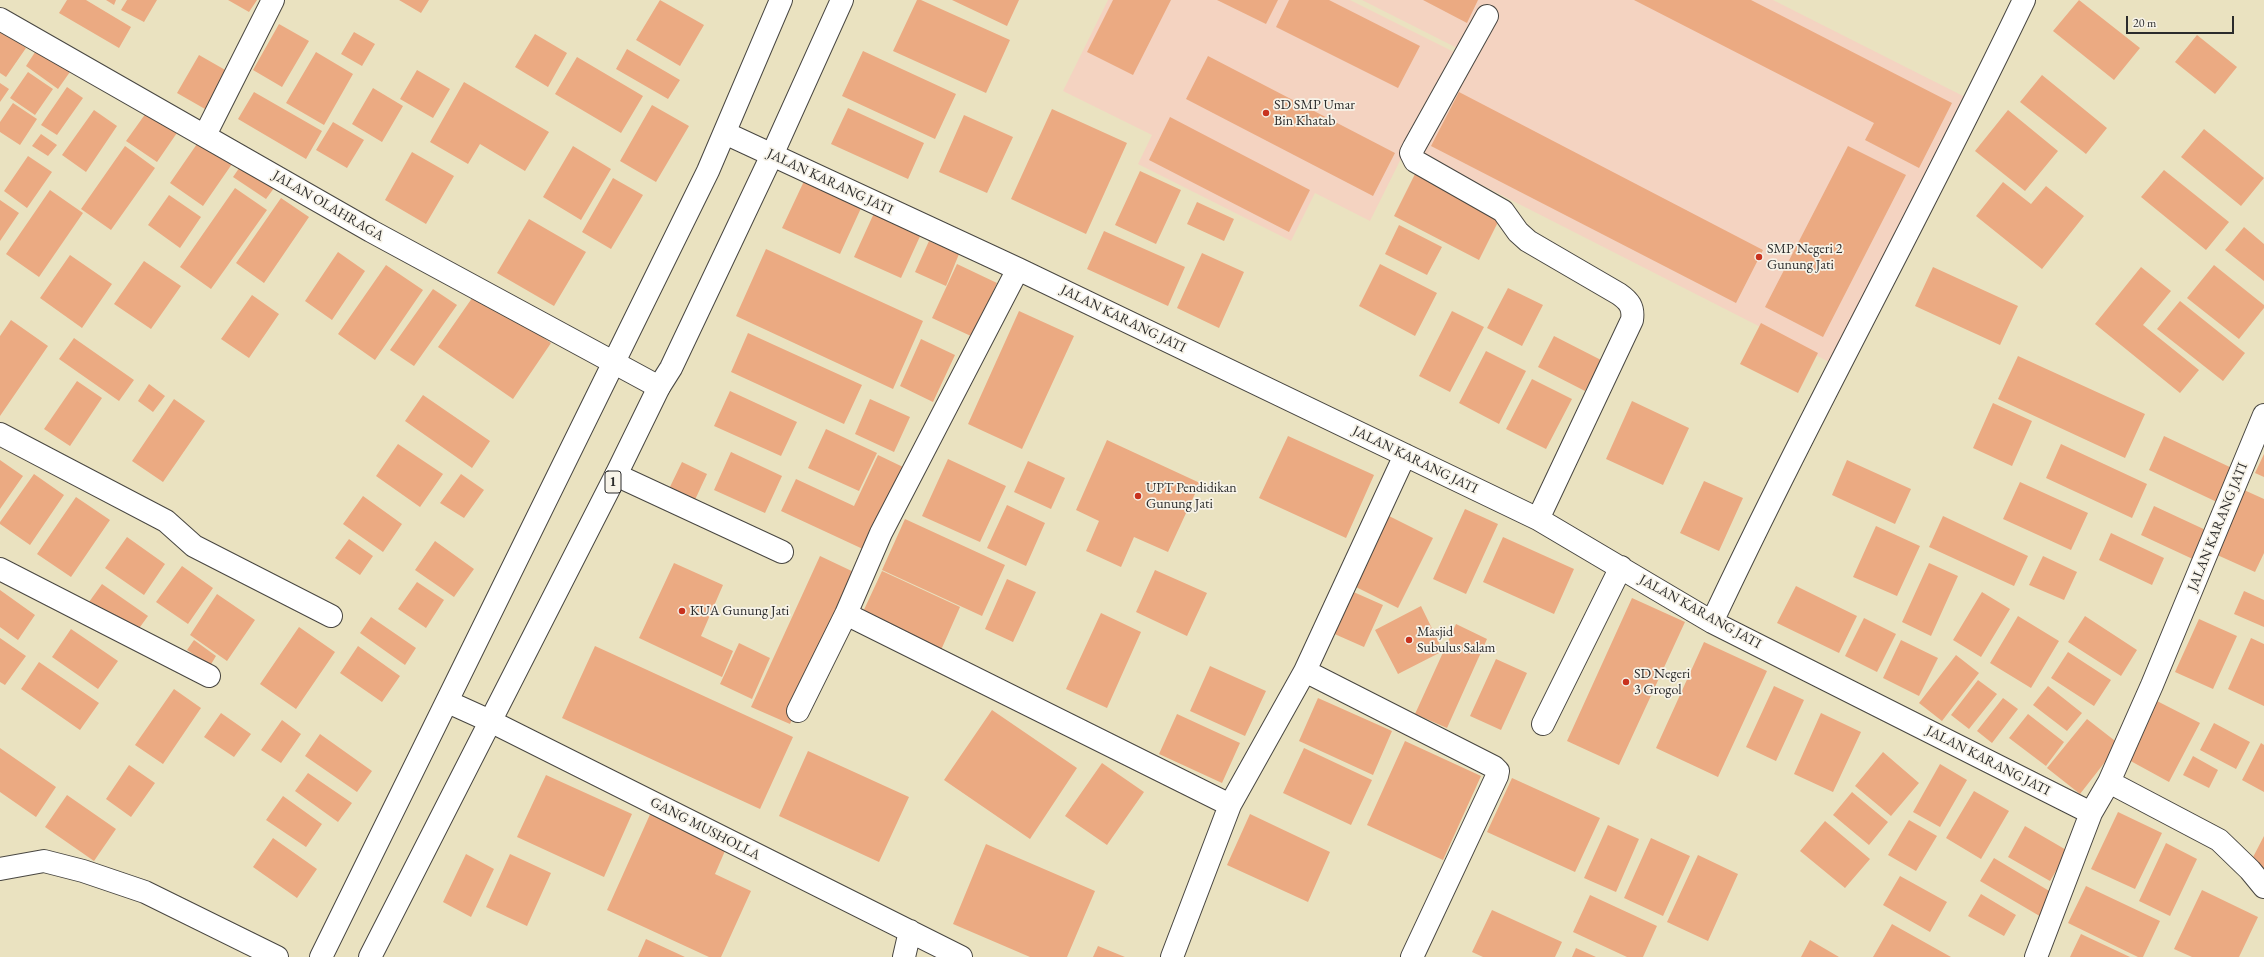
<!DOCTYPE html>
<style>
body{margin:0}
#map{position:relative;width:2264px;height:957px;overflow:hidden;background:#eae2c0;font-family:"EB Garamond",serif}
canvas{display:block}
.scale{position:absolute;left:2126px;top:16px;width:108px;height:18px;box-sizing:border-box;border:2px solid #2b2b2b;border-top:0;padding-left:5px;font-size:12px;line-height:14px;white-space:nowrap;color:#2b2b2b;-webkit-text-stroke:3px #f7f3e8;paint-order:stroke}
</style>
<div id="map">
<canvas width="2264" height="957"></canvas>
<div class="scale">20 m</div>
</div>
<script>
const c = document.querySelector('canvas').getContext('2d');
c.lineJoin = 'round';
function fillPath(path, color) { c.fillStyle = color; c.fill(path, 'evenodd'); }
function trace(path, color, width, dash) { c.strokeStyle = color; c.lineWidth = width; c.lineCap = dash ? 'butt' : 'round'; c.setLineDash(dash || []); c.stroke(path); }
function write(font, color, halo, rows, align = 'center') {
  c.font = font + ' "EB Garamond",serif'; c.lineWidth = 3.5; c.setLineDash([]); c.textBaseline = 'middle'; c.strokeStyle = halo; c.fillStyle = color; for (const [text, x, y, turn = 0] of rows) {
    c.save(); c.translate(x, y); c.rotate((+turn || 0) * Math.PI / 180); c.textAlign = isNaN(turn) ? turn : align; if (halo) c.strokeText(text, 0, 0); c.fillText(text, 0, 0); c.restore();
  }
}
const built = new Path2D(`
 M1108,0H1350L1454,52L1370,221L1315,193L1291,241L1138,164L1152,135L1063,91Z
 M1362,0H1773L1973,101L1839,367L1409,148L1459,49Z`);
const building = new Path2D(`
 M67,0H86L131,27L119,48L59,13Z
 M106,0H116L114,5Z
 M127,0H157L144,22L121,10Z
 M228,0H257L249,12Z
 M399,0H429L421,13Z
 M660,0L704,25L680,66L636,40Z
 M917,0H921L1010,40L986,93L893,51Z
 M952,0H1019L1007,26Z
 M1113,0H1171L1133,75L1087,52Z
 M1217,0H1278L1266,24Z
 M1289,0H1329L1420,46L1398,88L1276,27Z
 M1423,0H1478L1467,23Z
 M1634,0H1751L1952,103L1919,168L1865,140L1874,123Z
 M2079,0L2140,48L2114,80L2053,31Z
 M279,24L309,41L282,87L253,70Z
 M0,29L26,48L6,77L0,73Z
 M354,32L375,44L362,66L341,54Z
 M535,34L567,53L548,87L515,67Z
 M2197,35L2237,67L2215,94L2175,62Z
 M39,46L72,69L58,89L26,66Z
 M627,49L680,80L668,99L616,69Z
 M863,51L956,94L935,139L842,96Z
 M316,52L353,74L324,125L286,103Z
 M199,55L227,71L205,109L177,93Z
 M1208,56L1395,153L1373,196L1186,99Z
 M577,57L643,96L621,133L555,94Z
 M417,70L450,89L433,118L400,99Z
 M28,72L53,89L35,115L10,98Z
 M2042,75L2107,128L2086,154L2020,102Z
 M464,82L549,132L525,171L480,144L468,164L430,142Z
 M0,83L9,89L0,102Z
 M67,87L83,98L57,135L41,125Z
 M373,88L403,106L382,142L352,124Z
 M254,92L322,131L306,159L238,119Z
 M1459,92L1763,250L1736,303L1431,146Z
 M13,103L37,119L20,145L0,132V122Z
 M652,105L689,126L656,182L620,161Z
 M151,106L181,127L157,162L126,141Z
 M848,108L924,143L908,179L831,144Z
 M1052,109L1127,143L1086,234L1011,199Z
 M94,110L117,126L86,172L62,155Z
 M2008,110L2058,151L2025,191L1975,151Z
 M964,115L1013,137L987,193L939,172Z
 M1170,117L1310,190L1289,232L1149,160Z
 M333,122L364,140L347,168L316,150Z
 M2204,129L2264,178L2241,206L2181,157Z
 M41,134L57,145L48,156L32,146Z
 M199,141L232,164L203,206L170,183Z
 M125,146L155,168L111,230L81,209Z
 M573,146L611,169L581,220L543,197Z
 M1848,146L1906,175L1823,337L1765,307Z
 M412,152L454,176L426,224L385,200Z
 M28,156L52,172L27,208L4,191Z
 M244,161L277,184L266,199L233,177Z
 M2164,170L2229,222L2206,250L2141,197Z
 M1140,171L1181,190L1156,244L1115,225Z
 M1416,172L1501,216L1479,260L1394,216Z
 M613,178L643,195L611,249L582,232Z
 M805,179L862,206L840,254L782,228Z
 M2003,182L2031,204L2046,186L2084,216L2042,269L1976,216Z
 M235,188L267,210L211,289L180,267Z
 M50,190L83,213L39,277L6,254Z
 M169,195L201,217L180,248L148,225Z
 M281,198L309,217L264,283L236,263Z
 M0,200L19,213L0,241Z
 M1197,202L1234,219L1224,241L1187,224Z
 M875,211L922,232L901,278L854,257Z
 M529,219L586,252L554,306L497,273Z
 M1399,225L1442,247L1427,275L1385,254Z
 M2244,227L2264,244V281L2225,250Z
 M1104,231L1185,267L1168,306L1087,269Z
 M929,241L959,254L946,286L915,272Z
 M766,249L923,321L893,389L736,316Z
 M338,252L365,271L332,320L305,301Z
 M1202,253L1244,272L1219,328L1177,308Z
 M70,255L112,284L82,328L40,298Z
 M144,261L181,286L151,329L114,304Z
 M957,264L997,283L973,337L932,318Z
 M1380,264L1437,293L1415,336L1359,306Z
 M386,265L423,290L375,360L338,334Z
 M2214,265L2264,305V308L2239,339L2187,298Z
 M1933,267L2018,306L2000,345L1915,306Z
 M2141,267L2171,291L2143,325L2199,370L2180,393L2095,324Z
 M1508,288L1543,305L1522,346L1487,328Z
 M433,289L457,305L414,366L390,350Z
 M477,291L551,343L513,399L438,347Z
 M252,295L279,314L249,358L221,339Z
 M2180,301L2245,353L2223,381L2157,329Z
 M1019,311L1074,336L1022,449L968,424Z
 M1452,311L1484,327L1450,392L1419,376Z
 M11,320L48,346L0,416V336Z
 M1761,323L1818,353L1798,393L1740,364Z
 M748,333L862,385L844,424L731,372Z
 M1554,336L1601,360L1585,391L1538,367Z
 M74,338L134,380L119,401L59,359Z
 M921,339L955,355L933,402L900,386Z
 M1486,351L1526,371L1499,424L1459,403Z
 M2018,356L2145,414L2125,458L1998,399Z
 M1532,379L1572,399L1546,449L1506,429Z
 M77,381L102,398L70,446L44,429Z
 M149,384L165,396L153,412L138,401Z
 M730,391L797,422L781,456L714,426Z
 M423,395L490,441L472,468L405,421Z
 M174,399L205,421L163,482L132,461Z
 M870,399L910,417L894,452L855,434Z
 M1632,401L1689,428L1663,485L1606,459Z
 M1993,403L2032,421L2012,466L1973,448Z
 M826,429L877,453L859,491L808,468Z
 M1288,436L1374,475L1346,538L1259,498Z
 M2164,436L2234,469L2219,503L2149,470Z
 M1107,440L1200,483L1168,552L1134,537L1121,567L1086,551L1099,521L1076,510Z
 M398,444L443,474L420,507L376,476Z
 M2061,444L2147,484L2132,518L2046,478Z
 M731,452L782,476L765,513L714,490Z
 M2264,454V477L2255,473Z
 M878,455L903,467L865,550L781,511L796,479L854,506Z
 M948,459L1006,486L980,542L922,516Z
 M0,460L23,476L0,509Z
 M1847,460L1911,489L1895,524L1832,495Z
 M1028,461L1065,478L1051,509L1014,492Z
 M682,462L707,474L693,504L668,491Z
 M34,474L64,495L30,545L0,524V522Z
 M461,474L484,490L464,518L440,503Z
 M1704,481L1743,498L1719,551L1680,533Z
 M2020,482L2088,513L2071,550L2003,519Z
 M2244,490L2264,499V553L2255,572L2215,554Z
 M363,496L402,524L383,552L343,524Z
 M76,497L110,520L71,577L37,554Z
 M1007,505L1045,523L1026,566L987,548Z
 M2154,506L2210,532L2197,561L2141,535Z
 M1465,509L1498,524L1466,594L1433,579Z
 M1383,513L1433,538L1398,608L1348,583Z
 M1943,516L2028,556L2014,586L1929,547Z
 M905,519L1005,565L982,616L882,570Z
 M1876,526L1920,546L1897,596L1853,577Z
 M2111,533L2164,558L2152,585L2099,560Z
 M127,537L165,564L144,595L105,568Z
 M1503,537L1574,569L1554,614L1483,582Z
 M349,539L373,556L360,575L335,558Z
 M435,541L474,569L454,597L415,570Z
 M820,556L858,574L790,724L751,707Z
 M2043,556L2077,572L2064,600L2029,585Z
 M674,563L723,585L701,636L733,651L722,677L639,638Z
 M1929,563L1958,576L1931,636L1902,622Z
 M182,566L213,588L188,624L156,602Z
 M1155,570L1207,593L1187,636L1136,612Z
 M882,571L960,607L941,650L862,614Z
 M1007,579L1036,592L1013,642L985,629Z
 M417,582L444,600L426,628L398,609Z
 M102,584L148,616L135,634L89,602Z
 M1796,586L1857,616L1839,653L1777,623Z
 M0,590L35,615L18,640L0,627Z
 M1349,590L1383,605L1364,647L1330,632Z
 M2244,591L2264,600V627L2234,614Z
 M1982,592L2010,609L1981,657L1953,640Z
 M217,594L255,620L227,661L190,635Z
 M1632,598L1685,622L1619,765L1567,741Z
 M1421,606L1443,651L1398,674L1375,630Z
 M1101,613L1141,632L1107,708L1066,689Z
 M2018,616L2059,641L2031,688L1990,663Z
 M2085,616L2137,650L2121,676L2068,642Z
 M371,617L416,648L405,665L360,633Z
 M1864,618L1896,634L1877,672L1845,656Z
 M2199,619L2237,636L2213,689L2175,672Z
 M1456,624L1487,639L1447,728L1415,714Z
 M299,627L335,652L296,709L260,684Z
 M71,629L118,661L98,689L52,657Z
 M0,638L26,656L5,685L0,682Z
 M2251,638L2264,644V706L2228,689Z
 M194,640L216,656L210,666L187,650Z
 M1901,640L1938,658L1919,696L1883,678Z
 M1704,642L1767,671L1718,777L1656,748Z
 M739,643L770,658L752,699L720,684Z
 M358,646L400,676L382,702L340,673Z
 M595,646L793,737L760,809L562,718Z
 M2068,652L2111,680L2094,706L2051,678Z
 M1956,655L1979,673L1942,721L1919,703Z
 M1496,659L1527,673L1501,730L1470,716Z
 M39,662L99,703L80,730L21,689Z
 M1210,666L1266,691L1245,736L1190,711Z
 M1978,680L1997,694L1969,729L1951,715Z
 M1774,686L1804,700L1776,761L1746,747Z
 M2048,686L2082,713L2067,731L2033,705Z
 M174,689L201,708L163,764L135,745Z
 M1318,698L1392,731L1373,775L1299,741Z
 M2003,698L2018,709L1992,743L1977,731Z
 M2157,701L2200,723L2169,782L2127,759Z
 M992,710L1077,768L1030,839L944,780Z
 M221,713L251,734L234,757L204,737Z
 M1821,713L1861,732L1833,792L1794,774Z
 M1177,714L1240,743L1222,783L1159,754Z
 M2028,714L2064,742L2046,766L2009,738Z
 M2087,719L2119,744L2080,794L2047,768Z
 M282,720L301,734L281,763L261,750Z
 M2214,723L2250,742L2236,769L2200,750Z
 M320,734L372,771L357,792L305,756Z
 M1405,741L1481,776L1443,860L1367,825Z
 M2261,743L2264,745V792L2242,780Z
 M0,748L56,787L36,817L0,792Z
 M1304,748L1372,780L1351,825L1283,793Z
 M808,751L909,797L879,862L779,816Z
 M1883,752L1919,783L1891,816L1855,786Z
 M2193,756L2218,770L2209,788L2183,775Z
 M1102,763L1144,792L1107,845L1065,816Z
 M1940,764L1967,780L1940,827L1913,812Z
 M129,765L155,783L131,817L106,799Z
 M308,773L352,803L338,822L295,791Z
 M546,775L632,814L604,877L517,837Z
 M1512,778L1600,818L1575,872L1487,832Z
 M1974,791L2009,811L1981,859L1946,838Z
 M1852,792L1888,822L1869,845L1833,815Z
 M67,795L116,829L94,861L45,827Z
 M283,796L322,824L306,847L266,820Z
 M652,810L728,844L715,874L751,891L721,957H709L607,910Z
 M2118,812L2162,833L2135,889L2091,869Z
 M1250,814L1330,852L1308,902L1227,865Z
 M1909,820L1937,836L1916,871L1888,855Z
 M1825,821L1870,859L1845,888L1800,851Z
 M1608,825L1639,839L1616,892L1584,878Z
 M2025,826L2068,851L2050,881L2008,857Z
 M2264,836V868L2251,861Z
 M273,838L317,869L297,898L253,867Z
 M1651,838L1690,856L1663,916L1624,898Z
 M2166,843L2197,859L2170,916L2139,901Z
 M986,844L1095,891L1067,957H1030L953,924Z
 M466,854L494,869L471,917L443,902Z
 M510,854L551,873L527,926L486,907Z
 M1698,855L1738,874L1708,941L1667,922Z
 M1994,858L2056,895L2043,918L1980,881Z
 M1900,876L1947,902L1930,932L1883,905Z
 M2086,886L2160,921L2143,957H2138L2068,923Z
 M2202,890L2258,917L2239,957H2192L2174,949Z
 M1981,894L2016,915L2004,936L1968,916Z
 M1590,895L1657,926L1643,957H1627L1573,932Z
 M1492,910L1562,942L1555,957H1483L1472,952Z
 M1892,924L1951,957H1873Z
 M2081,934L2130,957H2070Z
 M646,939L685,957H638Z
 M1810,940L1839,957H1801Z
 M1098,946L1125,957H1093Z
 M1576,948L1596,957H1572Z`);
const minor = new Path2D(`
 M1487,16L1414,147L1411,153L1415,161L1503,211L1518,232L1528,241L1619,294C1629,301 1634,307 1632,320L1538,519
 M0,19L371,231L659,387
 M725,133L1018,269L1538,519L1712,622L2091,813
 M205,135L273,0
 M0,434L166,521L194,546L331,616
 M616,475L782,552
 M0,569L209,676
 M846,614L1230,805
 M1712,622C1811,412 1924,209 2024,0
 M1305,671L1494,767L1498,771L1497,776L1412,957
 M448,702L490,721L961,957
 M798,711L846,614L881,533L1018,269
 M1543,724L1621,567
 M2109,782L2219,840L2250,870L2264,887
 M0,869L44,861L83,871L145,892L277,957
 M904,957L910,931
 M1172,957L1230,805L1305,671L1405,455
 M2036,957L2091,813L2109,782L2152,685L2264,415`);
const highway = new Path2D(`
 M321,957L708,171L781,0
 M370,957L616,475L659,387L671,368L772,155L842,0`);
const markers = [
 [1266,113,4,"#c8321e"],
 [1759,257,4,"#c8321e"],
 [1138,496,4,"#c8321e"],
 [682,611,4,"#c8321e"],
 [1409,640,4,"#c8321e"],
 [1626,682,4,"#c8321e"]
];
const shields = [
 [613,482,16]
];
const shieldNames = [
 ["1",613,482]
];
const poiNames = [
 ["SD SMP Umar",1274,105],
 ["Bin Khatab",1274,121],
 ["SMP Negeri 2",1767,249],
 ["Gunung Jati",1767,265],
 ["UPT Pendidikan",1146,488],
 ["Gunung Jati",1146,504],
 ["KUA Gunung Jati",690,611],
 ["Masjid",1417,632],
 ["Subulus Salam",1417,648],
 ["SD Negeri",1634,674],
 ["3 Grogol",1634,690]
];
const streetNames = [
 ["JALAN KARANG JATI",830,182,25],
 ["JALAN OLAHRAGA",328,206,30],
 ["JALAN KARANG JATI",1123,319,26],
 ["JALAN KARANG JATI",1415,460,26],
 ["JALAN KARANG JATI",2218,527,-68],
 ["JALAN KARANG JATI",1700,612,29],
 ["JALAN KARANG JATI",1988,761,27],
 ["GANG MUSHOLLA",705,829,27]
];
fillPath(built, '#f4d3c1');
fillPath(building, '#ebaa82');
trace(minor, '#484641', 24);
trace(highway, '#484641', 24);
trace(minor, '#fff', 22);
trace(highway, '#fff', 22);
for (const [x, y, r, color] of markers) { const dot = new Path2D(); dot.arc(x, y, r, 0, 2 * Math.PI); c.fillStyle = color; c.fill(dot); trace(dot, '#f7f3e8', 1.5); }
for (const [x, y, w] of shields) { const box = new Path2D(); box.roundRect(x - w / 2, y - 11, w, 22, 3); c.fillStyle = '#f7f3e8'; c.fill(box); trace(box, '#2b2b2b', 1); }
write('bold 13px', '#2b2b2b', null, shieldNames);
write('14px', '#2b2b2b', '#f7f3e8', poiNames, 'left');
write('14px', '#2b2b2b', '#f7f3e8', streetNames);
</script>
